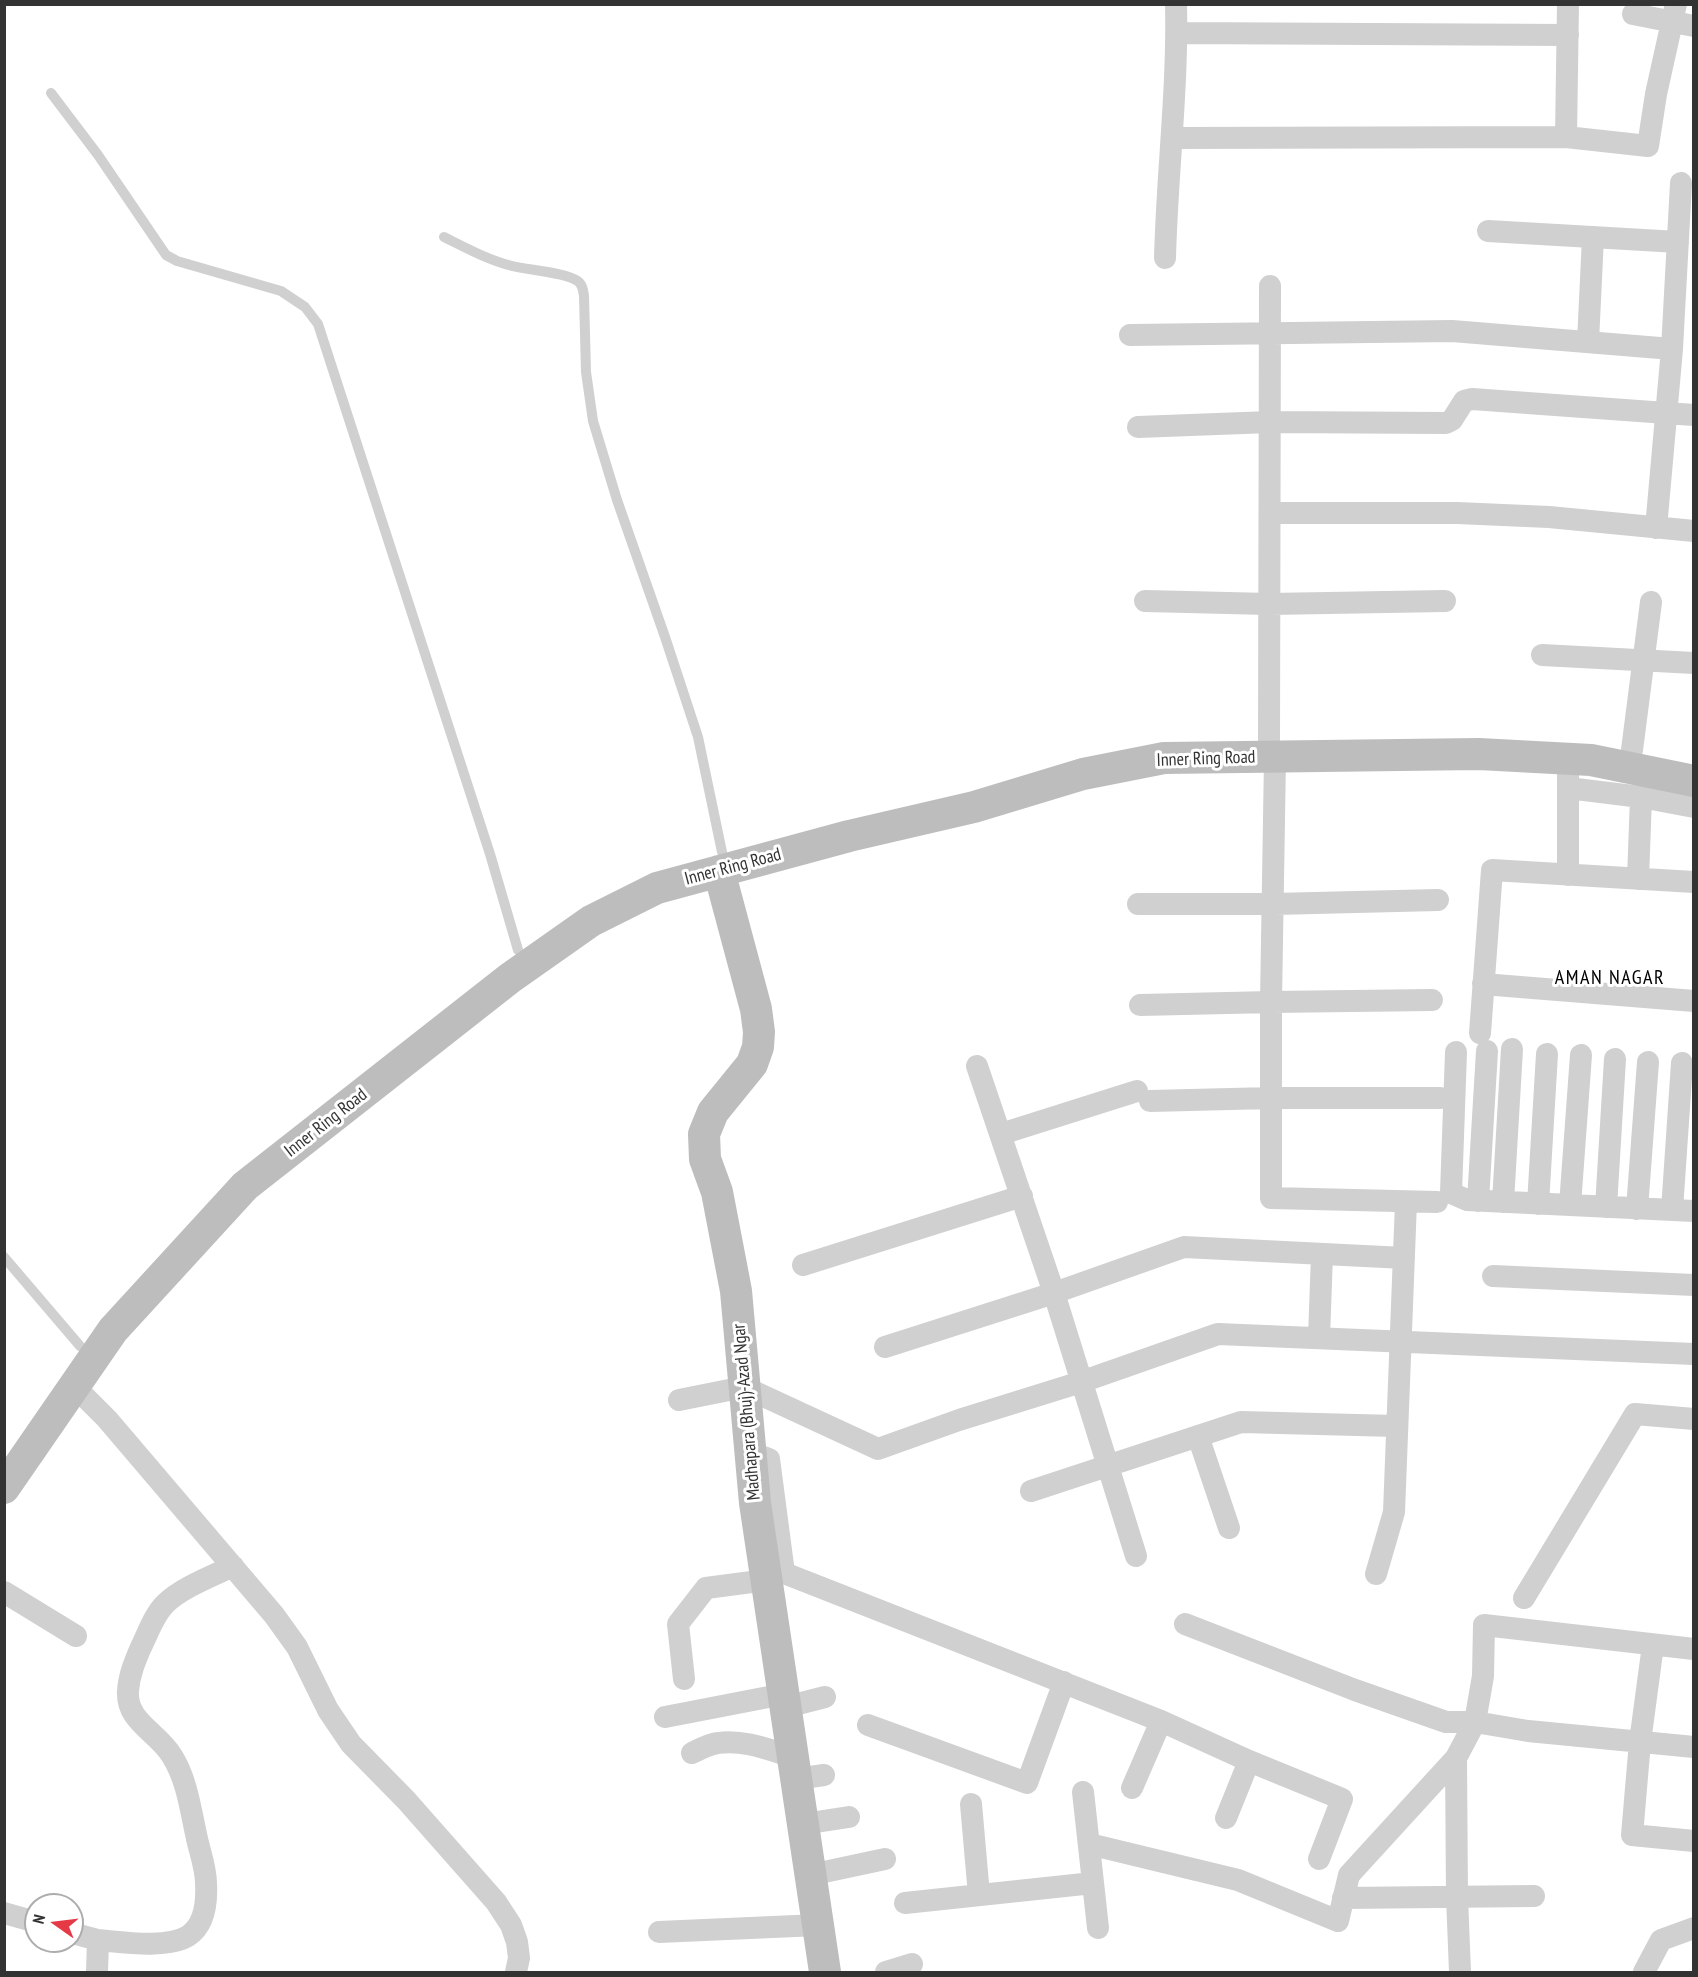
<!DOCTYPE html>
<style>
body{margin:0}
#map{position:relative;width:1698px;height:1977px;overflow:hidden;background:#fff;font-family:"PT Sans Narrow",sans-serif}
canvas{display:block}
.frame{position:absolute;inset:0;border:6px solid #333;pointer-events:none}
.north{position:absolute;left:24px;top:1893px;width:60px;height:60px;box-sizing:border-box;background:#fff;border:2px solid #adadad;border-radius:50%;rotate:284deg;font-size:16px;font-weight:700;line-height:24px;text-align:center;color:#333}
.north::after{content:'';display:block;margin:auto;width:21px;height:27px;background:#e63946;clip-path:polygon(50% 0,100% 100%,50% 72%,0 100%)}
</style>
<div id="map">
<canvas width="1698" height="1977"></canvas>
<div class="frame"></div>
<div class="north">N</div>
</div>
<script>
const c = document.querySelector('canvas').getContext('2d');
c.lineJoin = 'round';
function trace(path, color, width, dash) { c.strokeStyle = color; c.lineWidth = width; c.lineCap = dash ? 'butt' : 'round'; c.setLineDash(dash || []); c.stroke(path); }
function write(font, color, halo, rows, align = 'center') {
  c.font = font + ' "PT Sans Narrow",sans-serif'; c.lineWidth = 6; c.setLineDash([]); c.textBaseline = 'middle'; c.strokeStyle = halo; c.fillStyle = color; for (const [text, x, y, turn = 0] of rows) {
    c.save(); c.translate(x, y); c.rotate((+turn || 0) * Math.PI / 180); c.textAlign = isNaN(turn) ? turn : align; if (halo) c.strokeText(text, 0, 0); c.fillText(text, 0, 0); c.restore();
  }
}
const lane = new Path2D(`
 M51,93L98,155L166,255L177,261L281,291L305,307L318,324L490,854L518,950
 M444,237C466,248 488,260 512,266C528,270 563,272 576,280C582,283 583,289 584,296L586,372L593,421L617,500L665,637L698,737L722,852
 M4,1257L80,1346`);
const street = new Path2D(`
 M1633,14L1694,26
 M1177,33L1568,35
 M1566,137L1568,4
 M1173,138L1566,137L1648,146L1656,94L1676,4
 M1488,231L1678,242
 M1165,258C1167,174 1178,89 1176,4
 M1130,335L1452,331L1672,349
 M1588,342L1593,237
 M1138,427L1270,422L1446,423L1452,420L1464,401L1472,399L1694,415
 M1270,513H1457L1549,517L1694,531
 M1656,528L1672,349L1681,183
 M1145,601L1269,604L1445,601
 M1542,655L1694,663
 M1269,739L1270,286
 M1632,750L1651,602
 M1275,758L1271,1002V1198L1437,1202
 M1568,774V875
 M1568,788L1641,797L1694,807
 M1638,879L1641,797
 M1138,904H1274L1438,900
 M1483,984L1694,1001
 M1140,1005L1271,1002L1432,1000
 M1480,1033L1492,870L1694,882
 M1456,1052L1451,1193L1467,1200L1694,1211
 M977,1066L1054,1293L1136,1556
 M1150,1101L1271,1098H1440
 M1001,1134L1137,1091
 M1478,1201L1487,1051
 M1503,1202L1512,1049
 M1538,1204L1547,1054
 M1570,1205L1581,1055
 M1606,1207L1615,1059
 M1637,1209L1648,1062
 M1672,1210L1682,1063
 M803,1265L1022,1196
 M1493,1276L1694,1285
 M1319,1338L1322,1254
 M885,1347L1054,1293L1184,1247L1404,1258
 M75,1387L107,1419L274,1615L297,1647L328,1710L351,1744L406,1800L496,1902L511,1925L517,1942L519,1958L516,1972
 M679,1400L744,1387L878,1449L959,1420L1081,1382L1218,1334L1694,1354
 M1198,1436L1229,1528
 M750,1452L769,1459L784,1573L1161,1721L1249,1761L1342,1799L1319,1859
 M1031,1491L1241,1422L1396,1426
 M1376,1574L1394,1512L1406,1202
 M4,1592L76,1636
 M1524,1598L1635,1414L1694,1419
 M1185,1624L1355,1690L1446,1722H1475L1528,1731L1694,1747
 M1653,1645L1640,1742L1632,1835L1694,1841
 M684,1679L678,1624L706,1588L767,1580
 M786,1707L825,1697
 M665,1717L784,1694
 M868,1725L1027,1783L1064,1682
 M692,1753C700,1749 709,1744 718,1743C743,1739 770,1750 793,1757
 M796,1779L824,1775
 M1132,1788L1161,1721
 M1083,1792L1098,1928
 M971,1804L979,1895
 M1226,1818L1249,1761
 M803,1824L849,1817
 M1089,1844L1238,1880L1338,1921L1349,1875L1456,1758
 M810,1875L885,1859
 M1343,1898L1534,1896
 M905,1903L1093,1883
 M4,1913L36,1922
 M659,1932L818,1925
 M72,1933L98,1940L97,1972
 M98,1940C122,1942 167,1949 188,1936C205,1925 207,1901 206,1883C206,1870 201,1855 198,1843C191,1814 188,1781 172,1756C158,1732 126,1722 128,1691C129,1675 135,1661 141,1647C148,1633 154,1615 165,1604C181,1588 212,1576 233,1566
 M886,1972L912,1964
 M1460,1972L1457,1897L1456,1758L1475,1722L1483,1676L1484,1625L1694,1649
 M1644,1972L1661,1940L1694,1928`);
const secondary = new Path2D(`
 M719,871L756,1009L759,1032L758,1047L752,1064L713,1112L704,1134L705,1159L717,1192L736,1291L755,1503L825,1972
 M4,1488L113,1330L245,1186L510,978L591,921L657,888L849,836L974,807L1083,774L1164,758L1479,754L1591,760L1694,781`);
const streetNames = [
 ["Inner Ring Road",1206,759,-2],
 ["Inner Ring Road",733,867,-15],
 ["Inner Ring Road",326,1123,-38],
 ["Madhapara (Bhuj)-Azad Ngar",747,1412,-95]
];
const neighbourhoodNames = [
 ["AMAN NAGAR",1610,978]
];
trace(lane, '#d0d0d0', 10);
trace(street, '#d0d0d0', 22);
trace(secondary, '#bdbdbd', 32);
write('18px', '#333', '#fff', streetNames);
c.letterSpacing = '1.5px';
write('20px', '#000', '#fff', neighbourhoodNames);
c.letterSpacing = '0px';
</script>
